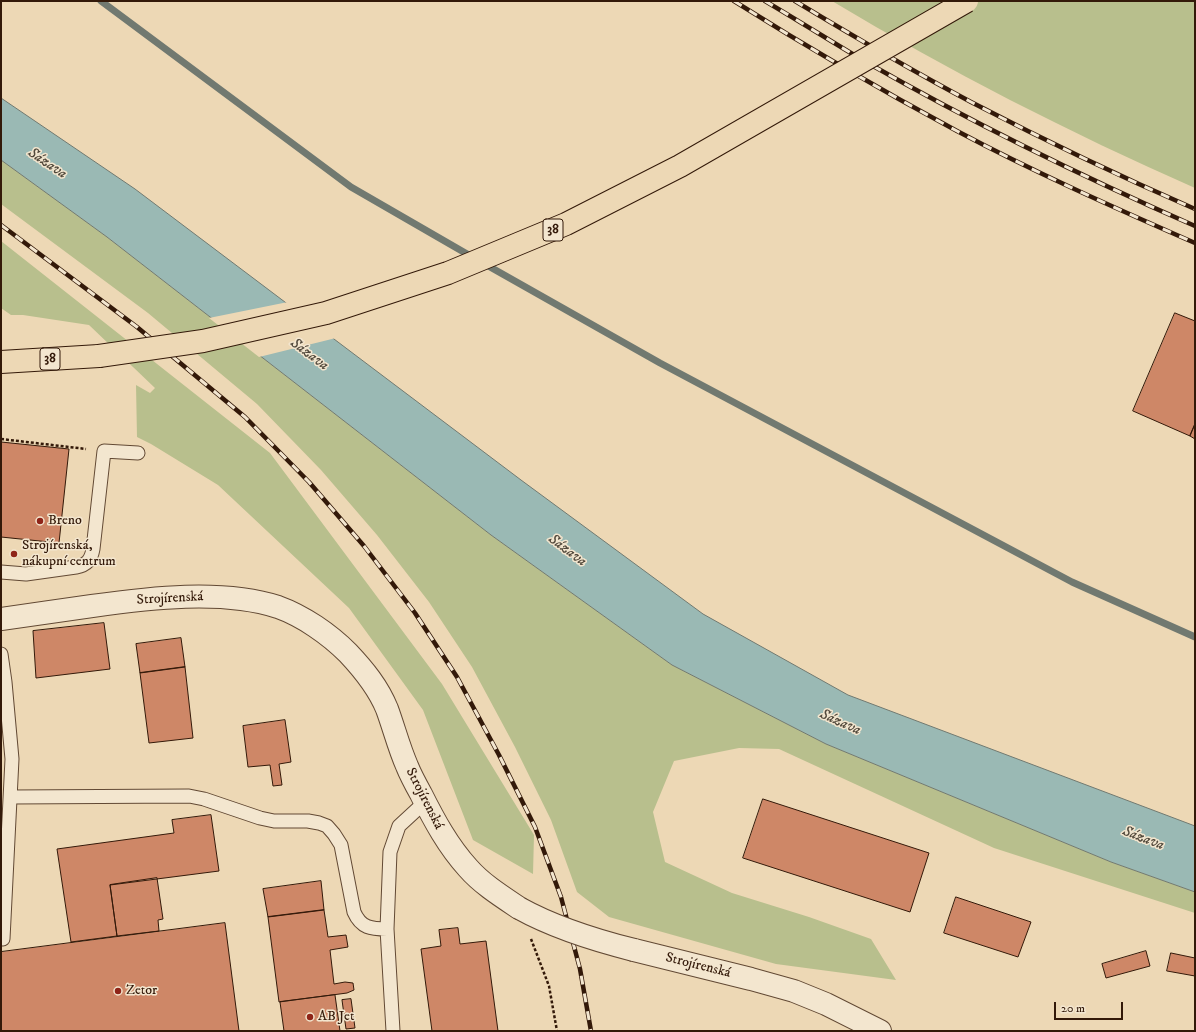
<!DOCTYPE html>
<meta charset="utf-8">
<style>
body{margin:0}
#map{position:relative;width:1196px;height:1032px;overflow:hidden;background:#edd8b5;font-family:"IM FELL DW Pica",serif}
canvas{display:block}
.frame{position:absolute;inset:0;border:2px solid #331909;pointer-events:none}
.scale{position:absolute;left:1054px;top:1002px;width:69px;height:18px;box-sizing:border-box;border:2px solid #331909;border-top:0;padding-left:5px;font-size:12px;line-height:14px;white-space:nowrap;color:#331909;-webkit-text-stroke:3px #f3e6cf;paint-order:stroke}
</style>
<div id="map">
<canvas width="1196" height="1032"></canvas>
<div class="frame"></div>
<div class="scale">20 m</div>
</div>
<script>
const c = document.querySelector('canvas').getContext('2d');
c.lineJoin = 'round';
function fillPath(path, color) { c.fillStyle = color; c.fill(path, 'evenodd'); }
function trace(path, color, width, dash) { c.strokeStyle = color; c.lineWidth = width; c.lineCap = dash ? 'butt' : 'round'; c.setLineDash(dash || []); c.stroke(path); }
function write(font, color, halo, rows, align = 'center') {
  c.font = font + ' "IM FELL DW Pica",serif'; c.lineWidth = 3; c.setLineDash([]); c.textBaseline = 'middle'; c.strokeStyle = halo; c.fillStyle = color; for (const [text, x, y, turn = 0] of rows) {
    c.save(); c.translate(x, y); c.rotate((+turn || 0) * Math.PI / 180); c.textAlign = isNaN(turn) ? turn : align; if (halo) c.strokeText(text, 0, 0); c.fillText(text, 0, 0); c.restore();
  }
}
const green = new Path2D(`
 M832,1H1195V188C1070,133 949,71 832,1Z
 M1,160L107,237L491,535L672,665L826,744L1111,862L1195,892V913L994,848L779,749L739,748L674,761L653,812L665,862L732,893L809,917L871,939L896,980L776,964L609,917L577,892L551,820L515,747L472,667L429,602L377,535L321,470L257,404L148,313L1,204Z
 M1,241L270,453L442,684L534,835L533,874L473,840L423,710L349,608L218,485L151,444L137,437L136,385L150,393L155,388L89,325L23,315H11L1,308Z`);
const water = new Path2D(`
 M1,98L135,189L521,480L703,614L848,695L1195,826V892L1111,862L826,744L672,665L491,535L107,237L1,160Z`);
const pier = new Path2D(`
 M288,302L336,338L259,357L209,318Z`);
const stream = new Path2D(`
 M101,1L351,187L474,258
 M483,263L660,363L1072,582L1195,637`);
const building = new Path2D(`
 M1175,313L1195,321V424L1190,436L1133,411Z
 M1195,424V439L1190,436Z
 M1,442L69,449L59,543L1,537Z
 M104,623L110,669L36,678L33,631Z
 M181,638L185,667L140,673L136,644Z
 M185,667L193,738L149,743L140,673Z
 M285,720L291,762L279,764L282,785L273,786L270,765L248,767L243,726Z
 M763,799L929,853L910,912L743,858Z
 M211,815L219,871L110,885L117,936L71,942L57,849L174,833L172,820Z
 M157,878L163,919L158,920L159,931L117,936L110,885Z
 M321,881L324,910L268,917L263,889Z
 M956,897L1031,922L1018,957L944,933Z
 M324,910L328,937L346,935L348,947L330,950L334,984L345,982L353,983L354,990L347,993L279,1002L268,917Z
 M225,923L239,1031H1V952Z
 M458,928L460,944L486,941L498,1031H432L421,949L441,946L439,930Z
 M1146,951L1150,966L1106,978L1102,964Z
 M1171,953L1195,958V976L1167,971Z
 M335,995L340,1031H284L280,1002Z
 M351,999L355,1028L346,1029L342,1000Z`);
const path = new Path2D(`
 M1,439L86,449
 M531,939L549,986L557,1031`);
const lane = new Path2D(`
 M1,572L26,574L76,567C87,565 91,560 93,549L104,451L138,453
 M1,654L5,682L12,759L3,939
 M11,797L189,796L204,799L260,818L274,821H308L319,823L327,826L334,834L341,845L354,912C361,928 371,929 387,929
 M393,1031L387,929L390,852L399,826L425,802`);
const street = new Path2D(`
 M1,619C31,615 62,610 92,606C149,598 222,589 278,607C303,616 329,634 348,653C364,670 378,687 387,709C394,728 399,748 407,766C411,776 416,785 421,794C434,820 448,846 468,868C482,884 501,896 519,908
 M634,950L751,979L794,991L826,1004L880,1031`);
const primary = new Path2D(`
 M1,362L99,356`);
const rail = new Path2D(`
 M734,1C807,47 881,90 957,131C1034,172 1115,208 1195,243
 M765,1C799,21 832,42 866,62C973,123 1083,177 1195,226
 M795,1C853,36 911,70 971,102C1044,140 1119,176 1195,209
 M1,225L137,327L245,417L309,482L364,546L415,613L457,677L499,755L535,827L561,897L580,969L591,1031`);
const streetBridge = new Path2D(`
 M519,908C555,928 594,940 634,950`);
const primaryBridge = new Path2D(`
 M99,356L203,341L326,313L448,273L566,224L680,166L967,1`);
const markers = [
 [40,521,4,"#8f2418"],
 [14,554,4,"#8f2418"],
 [118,991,4,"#8f2418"],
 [310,1017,4,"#8f2418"]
];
const shields = [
 [553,230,20],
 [50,359,20]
];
const shieldNames = [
 ["38",553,230],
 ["38",50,359]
];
const poiNames = [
 ["Breno",48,521],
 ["Strojírenská,",22,546],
 ["nákupní centrum",22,562],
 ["Zetor",126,991],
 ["AB Jet",318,1017]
];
const streetNames = [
 ["Strojírenská",170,599,-3],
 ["Strojírenská",424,799,63],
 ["Strojírenská",698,966,14]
];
const waterNames = [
 ["Sázava",47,164,34],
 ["Sázava",309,355,37],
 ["Sázava",567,551,37],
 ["Sázava",840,723,24],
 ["Sázava",1143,839,21]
];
fillPath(green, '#b8bf8d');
fillPath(water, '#9ab9b4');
trace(water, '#717970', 1);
fillPath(pier, '#edd8b5');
trace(stream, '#717970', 7);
fillPath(building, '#ce8767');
trace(building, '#331909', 1);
trace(lane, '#624934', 15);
trace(street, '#624934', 24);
trace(primary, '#331909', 24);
trace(path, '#331909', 2.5, [3, 2]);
trace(lane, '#f3e6cf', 13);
trace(street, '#f3e6cf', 22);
trace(primary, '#edd8b5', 22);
trace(rail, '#331909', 4.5);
trace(rail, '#f3e6cf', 3, [9]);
trace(streetBridge, '#624934', 24, []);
trace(primaryBridge, '#331909', 24, []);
trace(streetBridge, '#f3e6cf', 22);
trace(primaryBridge, '#edd8b5', 22);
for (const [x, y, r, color] of markers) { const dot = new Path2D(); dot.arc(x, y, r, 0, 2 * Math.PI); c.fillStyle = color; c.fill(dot); trace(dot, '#f3e6cf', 1.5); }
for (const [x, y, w] of shields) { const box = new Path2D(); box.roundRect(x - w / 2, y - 11, w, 22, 3); c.fillStyle = '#f3e6cf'; c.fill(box); trace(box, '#331909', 1); }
write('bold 13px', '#331909', null, shieldNames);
write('14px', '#331909', '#f3e6cf', poiNames, 'left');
write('14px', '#331909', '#f3e6cf', streetNames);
write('italic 15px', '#52493c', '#f3e6cf', waterNames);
</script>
